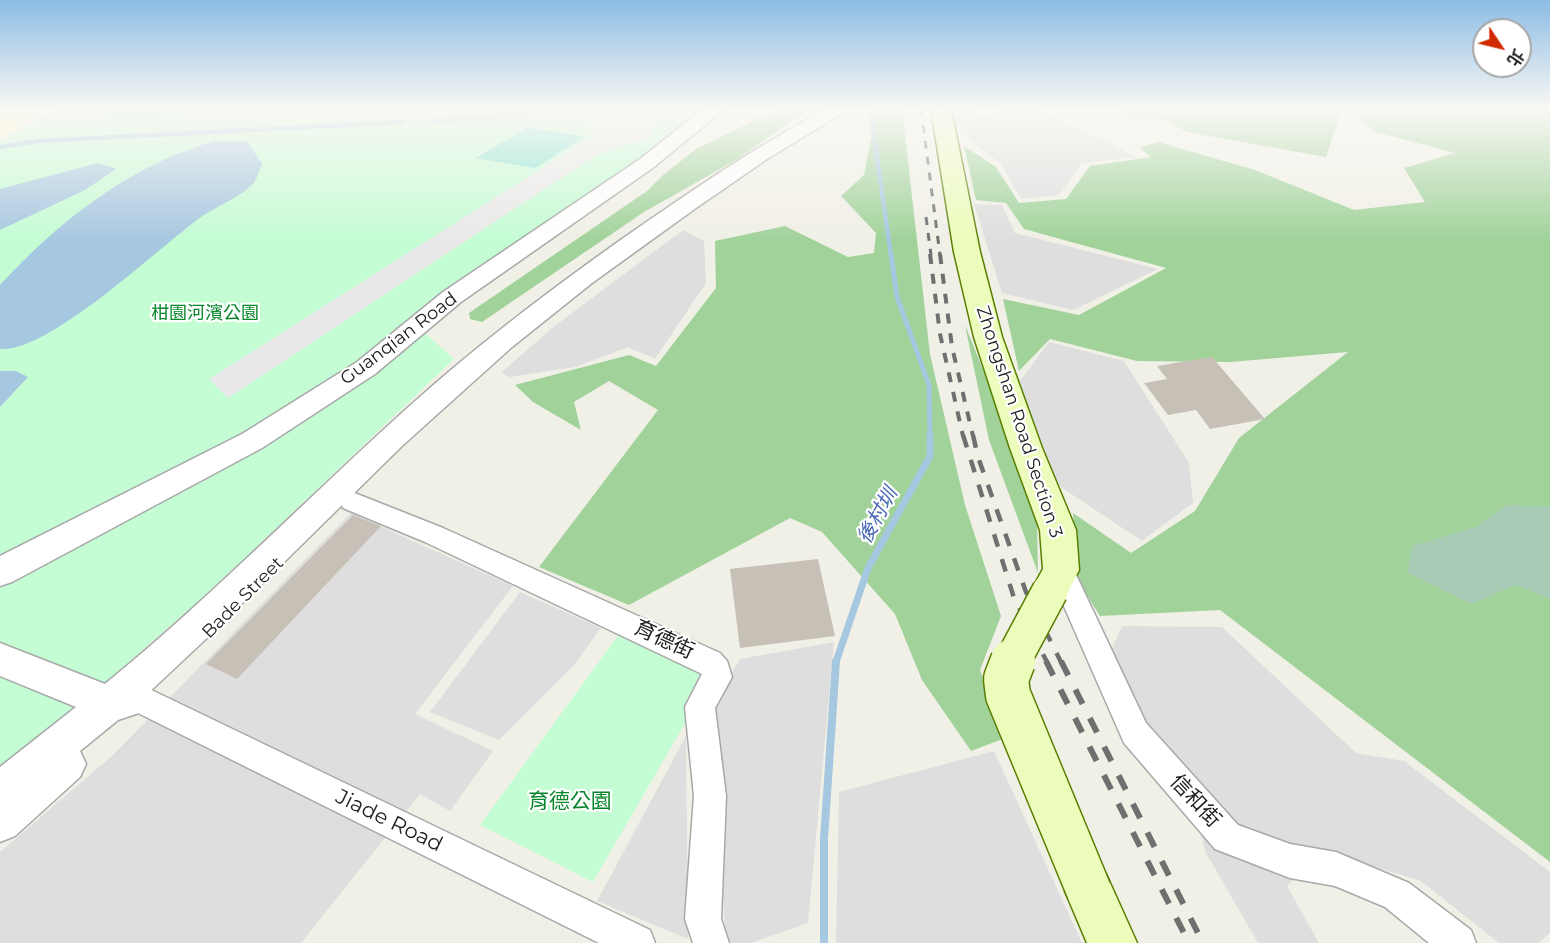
<!DOCTYPE html>
<meta charset="utf-8">
<style>
body{margin:0}
#map{position:relative;width:1550px;height:943px;overflow:hidden;background:#f1f0e7;font-family:Montserrat,"Noto Sans TC",sans-serif}
canvas{display:block}
.north{position:absolute;left:1472px;top:18px;width:60px;height:60px;box-sizing:border-box;background:#fff;border:2px solid #a6a6a6;border-radius:50%;rotate:125deg;font-size:16px;font-weight:700;line-height:24px;text-align:center;color:#212121}
.north::after{content:'';display:block;margin:auto;width:21px;height:27px;background:#d22a00;clip-path:polygon(50% 0,100% 100%,50% 72%,0 100%)}
</style>
<div id="map">
<canvas width="1550" height="943"></canvas>
<div class="north">北</div>
</div>
<script>
const c = document.querySelector('canvas').getContext('2d');
c.lineJoin = 'round';
function fillPath(path, color) { c.fillStyle = color; c.fill(path, 'evenodd'); }
function trace(path, color, width, dash) { c.strokeStyle = color; c.lineWidth = width; c.lineCap = dash ? 'butt' : 'round'; c.setLineDash(dash || []); c.stroke(path); }
function write(font, color, halo, rows, align = 'center') {
  c.font = font + ' Montserrat,"Noto Sans TC",sans-serif'; c.lineWidth = 4.5; c.setLineDash([]); c.textBaseline = 'middle'; c.strokeStyle = halo; c.fillStyle = color; for (const [text, x, y, turn = 0] of rows) {
    c.save(); c.translate(x, y); c.rotate((+turn || 0) * Math.PI / 180); c.textAlign = isNaN(turn) ? turn : align; if (halo) c.strokeText(text, 0, 0); c.fillText(text, 0, 0); c.restore();
  }
}
const residential = new Path2D(`
 M954,109H976L977,119L1006,109H1037L1137,157L1082,163L1059,195L1021,199L1001,164L961,133L955,120Z
 M974,204L1002,205L1015,233L1158,269L1073,310L1002,293Z
 M683,230L704,241L706,283L655,359L628,347L575,367L510,377L501,373L552,328Z
 M1049,342L1124,361L1189,463L1193,503L1142,541L1055,483L1019,382Z
 M351,513L513,586L415,714L493,751L450,811L420,794L301,943H0V852L113,755Z
 M520,592L601,628L575,664L499,740L430,712Z
 M1122,626L1222,627L1356,753L1404,761L1550,872V933L1538,943H1499L1421,881L1322,851L1287,886L1319,943H1258L1206,853L1185,773L1143,731L1110,653Z
 M834,642L808,923L751,943H726L711,708L740,659Z
 M686,736L688,939L597,901Z
 M994,751L1082,943H836L839,792Z`);
const forest = new Path2D(`
 M779,109H814L796,118L736,160L644,212L482,322L470,319L469,313L647,191L663,175L696,149Z
 M877,109H902L930,354L965,505L1001,616L980,670L1005,738L971,751L922,680L895,614L822,532L790,518L629,605L539,567L658,410L609,381L574,402L581,430L533,402L515,385L629,355L656,366L716,288L715,241L785,226L848,257L874,253L876,233L841,196L864,175Z
 M1119,109H1342L1326,157L1187,132L1158,118H1130Z
 M1346,109H1550V862L1220,610L1100,616L1078,581L1073,513L1131,553L1195,511L1239,438L1348,352L1230,362L1137,361L1050,339L1019,371L1003,299L1079,315L1166,268L1024,229L1006,203L976,200L964,146L996,167L1019,203L1066,199L1090,166L1151,157L1140,148L1158,142L1255,170L1354,210L1425,202L1404,168L1455,153L1376,132Z
 M965,325L1019,459L1037,522L1038,573L989,440Z`);
const sand = new Path2D(`
 M0,109H46L0,138Z`);
const cemetery = new Path2D(`
 M1507,505L1550,507V599L1516,585L1471,604L1408,573L1412,546L1476,527Z`);
const park = new Path2D(`
 M56,109H707L716,122L419,328L454,359L209,592L0,775V141Z
 M622,630L705,667L709,682L593,882L480,825Z`);
const pitch = new Path2D(`
 M106,109H287L285,112L300,109H416L109,118Z
 M528,127L584,137L535,168L476,158Z`);
const parking = new Path2D(`
 M657,114L651,137L596,155L228,398L209,379L591,137L589,117Z`);
const water = new Path2D(`
 M214,141H247L262,164C259,170 257,180 252,185C238,198 217,206 201,217C158,248 49,353 0,349V285C60,220 128,167 214,141Z
 M98,163L116,169L85,190L0,230V189Z
 M0,371H16L28,377L0,407Z`);
const streamFar3 = new Path2D(`
 M870,109L891,255
 M434,121L602,109
 M0,147L38,141L404,122`);
const streamFar2 = new Path2D(`
 M891,254L897,297L929,385L930,436`);
const streamFar1 = new Path2D(`
 M836,662L868,568L930,456V435`);
const stream = new Path2D(`
 M824,943V839L836,661`);
const building = new Path2D(`
 M1212,357L1265,419L1210,429L1196,410L1168,415L1144,383L1167,379L1157,366Z
 M353,515L381,526L237,679L206,664Z
 M818,559L835,636L740,648L730,569Z`);
const minor = new Path2D(`
 M352,492L443,528L720,653L727,661L732,677L715,708L726,796L721,919L729,943H693L685,919L694,796L685,707L702,674L425,542L343,508L340,501L343,494Z
 M1061,559L1070,562L1146,723L1238,825L1290,844L1336,852L1409,883L1471,930L1476,943H1429L1385,907L1335,886L1290,878L1215,849L1124,743L1048,570L1052,562Z
 M141,685L650,930L655,943H599L130,709L126,699L130,689Z`);
const tertiary = new Path2D(`
 M703,109H724L654,167L461,302L375,374L262,448L12,582L0,586V556L242,434L357,362L443,292L640,159Z
 M826,109H850L770,157L696,208L592,283L512,347L402,446L209,636L143,698L145,701L139,713L118,720L80,751L86,764L80,777L15,836L0,842V767L76,707L0,676V643L105,684C213,596 310,495 414,402C480,343 550,290 622,239C688,193 755,147 826,109Z`);
const secondary = new Path2D(`
 M931,109H951L980,252L1002,337L1042,448L1076,530L1079,570L1063,602L1050,607L1037,602L1031,591L1043,569L1040,530L1010,448L974,337L954,252Z
 M1089,867L1106,874L1137,943H1087L1065,891L1072,874Z`);
const railFar3 = new Path2D(`
 M921,109L940,255
 M926,217L931,255`);
const railFar2 = new Path2D(`
 M930,254L940,334L963,436
 M940,254L952,347L973,436`);
const railFar1 = new Path2D(`
 M963,435L1014,598L1047,662
 M973,435L978,457L1026,592L1061,662`);
const rail = new Path2D(`
 M1046,661L1189,943
 M1061,661L1203,943`);
const secondaryBridgeFar1 = new Path2D(`
 M1012,662L1050,591`);
const secondaryBridge = new Path2D(`
 M1013,661L1006,679L1008,695L1089,891`);
const parkNames = [
 ["柑園河濱公園",205,314]
];
const streetNames = [
 ["Guanqian Road",399,339,-37],
 ["Zhongshan Road Section 3",1019,422,72],
 ["Bade Street",243,598,-45]
];
const waterNames = [
 ["後村圳",878,516,-61]
];
const nearStreetnames = [
 ["育德街",664,640,25],
 ["信和街",1195,801,47],
 ["Jiade Road",389,821,26]
];
const nearParknames = [
 ["育德公園",570,802]
];
fillPath(residential, '#dfdede');
fillPath(forest, '#a0d29a');
fillPath(sand, '#ffffb8');
fillPath(cemetery, '#a7cbb4');
fillPath(park, '#c4fcd4');
fillPath(pitch, '#83e3d1');
fillPath(parking, '#e9e9e9');
fillPath(water, '#a6c7e0');
trace(streamFar3, '#a6c7e0', 4.5);
trace(streamFar2, '#a6c7e0', 5);
trace(streamFar1, '#a6c7e0', 7);
trace(stream, '#a6c7e0', 8);
fillPath(building, '#c7c0b6');
trace(minor, '#a8a8a8', 3);
trace(tertiary, '#a8a8a8', 3);
trace(secondary, '#587f00', 3);
fillPath(minor, '#fff');
fillPath(tertiary, '#fff');
fillPath(secondary, '#ecfcba');
trace(railFar3, '#6f6f6f', 3, [8, 8]);
trace(railFar2, '#6f6f6f', 4, [10, 10]);
trace(railFar1, '#6f6f6f', 4.5, [13, 13]);
trace(rail, '#6f6f6f', 6, [16, 16]);
trace(secondaryBridgeFar1, '#587f00', 38, []);
trace(secondaryBridge, '#587f00', 47, []);
trace(secondaryBridgeFar1, '#ecfcba', 35);
trace(secondaryBridge, '#ecfcba', 44);
const sky = c.createLinearGradient(0, 0, 0, 241);
sky.addColorStop(0, '#8dbce5');
sky.addColorStop(0.45, '#f9f8f4');
sky.addColorStop(1, '#f9f8f400');
c.fillStyle = sky;
c.fillRect(0, 0, 1550, 241);
write('18px', '#07862c', '#fff', parkNames);
write('18px', '#212121', '#fff', streetNames);
write('italic 20px', '#4869b6', '#fff', waterNames);
write('21px', '#212121', '#fff', nearStreetnames);
write('21px', '#07862c', '#fff', nearParknames);
</script>
